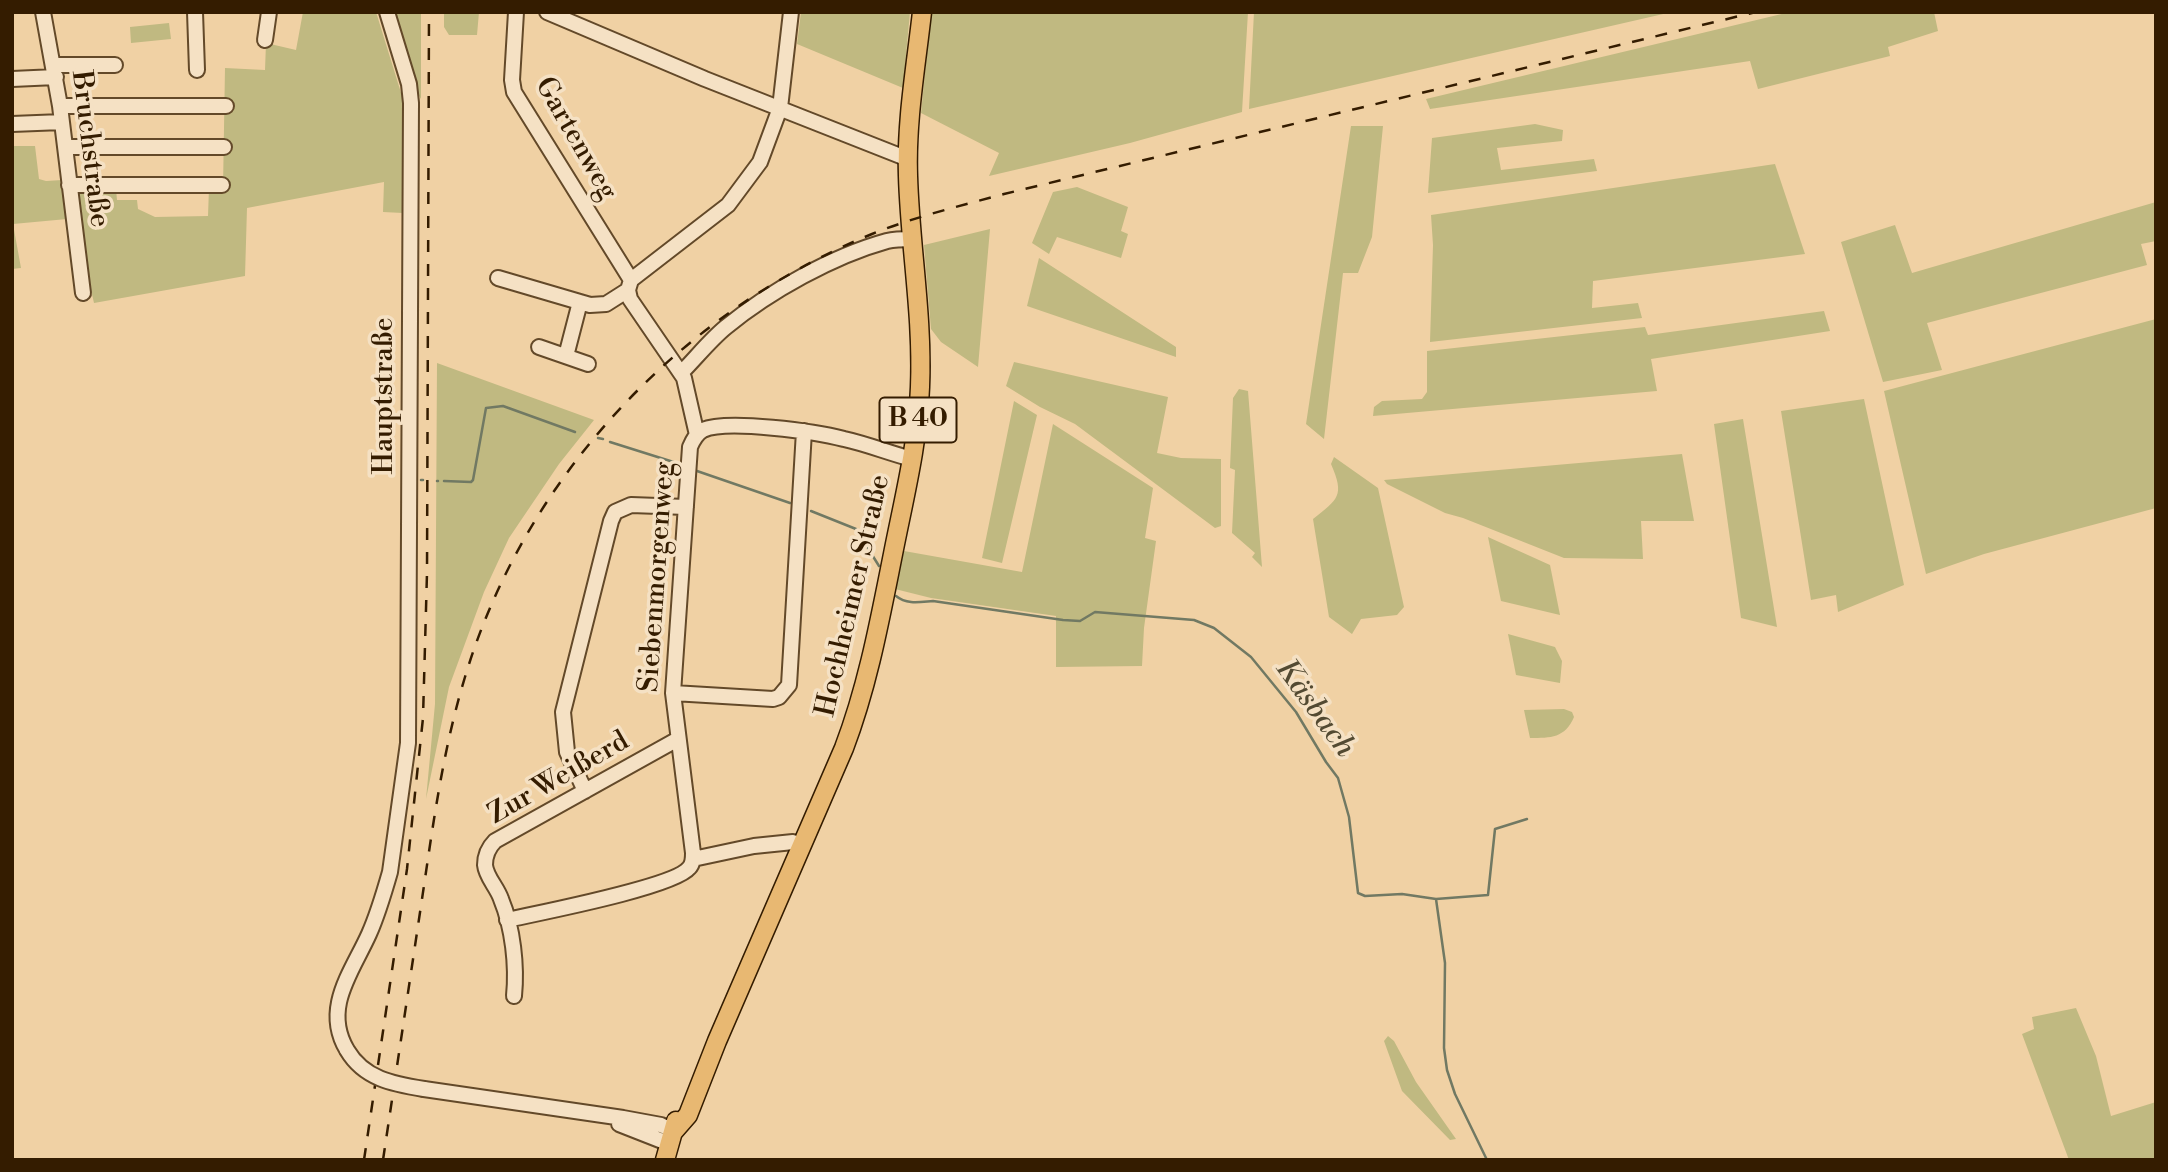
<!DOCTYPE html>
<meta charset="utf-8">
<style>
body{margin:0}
#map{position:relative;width:2168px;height:1172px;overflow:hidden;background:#f0d1a4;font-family:"Libre Bodoni",serif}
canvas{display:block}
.frame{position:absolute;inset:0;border:14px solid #341c00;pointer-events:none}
</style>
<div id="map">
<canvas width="2168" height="1172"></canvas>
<div class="frame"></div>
</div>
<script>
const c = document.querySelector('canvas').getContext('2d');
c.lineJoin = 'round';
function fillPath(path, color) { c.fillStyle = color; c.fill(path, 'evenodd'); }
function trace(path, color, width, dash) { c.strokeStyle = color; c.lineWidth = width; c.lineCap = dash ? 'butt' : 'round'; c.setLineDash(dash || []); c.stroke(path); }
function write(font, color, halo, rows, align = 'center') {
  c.font = font + ' "Libre Bodoni",serif'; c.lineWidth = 7; c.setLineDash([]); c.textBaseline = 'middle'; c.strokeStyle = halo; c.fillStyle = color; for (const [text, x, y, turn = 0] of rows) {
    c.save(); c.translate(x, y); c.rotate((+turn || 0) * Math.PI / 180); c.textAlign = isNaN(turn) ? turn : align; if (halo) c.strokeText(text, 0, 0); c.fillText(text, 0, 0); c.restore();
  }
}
const green = new Path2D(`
 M303,12H376L402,96L403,213L383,212L384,182L247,208L245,276L94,303L91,290H85L73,191L116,189L117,200H137L138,209L155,217L208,216L209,188H223L225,68L265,70L266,43L296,50Z
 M396,12H421V99L418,94Z
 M444,12H479L477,35H449L444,27Z
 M801,12H910L903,88L797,44Z
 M931,12H1248L1242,112L1130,143L989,176L999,153L921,113Z
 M1254,12H1672L1249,109Z
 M1790,12H1934L1938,31L1888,47L1890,56L1758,89L1750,61L1430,109L1426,99Z
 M169,23L171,39L131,43L130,27Z
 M1535,124L1563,130L1562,141L1497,148L1501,170L1594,159L1597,171L1428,193L1432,138Z
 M1351,126H1383L1372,237L1358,273H1343L1324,439L1306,424Z
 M12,146H35L39,179L46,181L62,180L67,219L13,224L21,268L12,269Z
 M1775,164L1805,254L1593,281L1592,308L1638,303L1642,318L1430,342L1433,245L1431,215Z
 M1077,187L1128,207L1121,231L1128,234L1121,258L1057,237L1049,254L1032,243L1053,192Z
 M2156,202V241L2141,244L2147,265L1927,323L1942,370L1883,382L1841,242L1895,225L1912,273Z
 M990,229L978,367L941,342L931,329L924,245Z
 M1039,258L1176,347V357L1027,306Z
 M1824,311L1830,331L1651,359L1657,391L1373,416L1374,407L1382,401L1422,399L1427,392V351L1645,327L1648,335Z
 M2156,319V508L1984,554L1926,574L1884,391Z
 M1014,362L1168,397L1157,453L1181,458L1221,459V526L1215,528L1075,424L1040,407L1006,386Z
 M437,363L594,420L559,464L509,538L484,592L449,687L426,799L435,704Z
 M1239,389L1248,391L1262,567L1252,557L1255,553L1232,533L1235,470L1230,468L1233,398Z
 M1864,399L1904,585L1838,612L1836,595L1811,600L1781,411Z
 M1014,401L1037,415L1002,563L982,558Z
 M1743,419L1777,627L1741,618L1714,424Z
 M1053,424L1153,488L1145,538L1156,541L1144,628L1142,666L1056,667V616L931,598L895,589L904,551L1022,572Z
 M1682,454L1694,521H1641L1643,559L1564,558L1463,518L1445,513L1387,484L1384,480Z
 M1334,457L1378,488L1404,607L1397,615L1361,619L1352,634L1329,617L1313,519C1338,499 1345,496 1331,464Z
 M1488,537L1550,565L1560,615L1501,601Z
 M1508,634L1555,647L1562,661L1560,683L1516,675Z
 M1564,709L1572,712L1574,717C1565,738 1551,738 1530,738L1524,710Z
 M2076,1008L2096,1056L2111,1116L2156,1102V1160H2069L2022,1034L2034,1029L2032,1017Z
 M1388,1036L1394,1041L1416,1082L1456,1139L1450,1140L1402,1091L1384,1041Z`);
const stream = new Path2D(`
 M598,438L603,439
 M610,442L683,465
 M697,471L790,503
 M421,480H423
 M437,481H438
 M444,481L471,482L473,480L486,408L503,406L575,432
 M811,511L856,529L879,566
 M896,596C907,605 920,602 933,601L1063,620L1080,621L1095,612L1194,620L1214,628L1251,657L1296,712L1326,762L1338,778L1349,817L1358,893L1365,896L1402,894L1436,899L1445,963L1444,1048L1447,1070L1455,1094L1487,1160
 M1436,899L1488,895L1495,829L1527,819`);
const minor = new Path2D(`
 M43,12L60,106L83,293
 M195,12L197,70
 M516,12L512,80L514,92L631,280
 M547,12L705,79L908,159
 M265,40L269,12
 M54,65H115
 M12,79L56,77
 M60,106H226
 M12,124L62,122
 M65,147H224
 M69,185H222
 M498,278L590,305L606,304L628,290L631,280L728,205L760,162L780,108L791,12
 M628,290L630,299L684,378L697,435
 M539,347L588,364
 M566,356L580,302
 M681,373C696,358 710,340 726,327C770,291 833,256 887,241C895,239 905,239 913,239
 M673,693L773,699L779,697L789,685L804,431
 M585,791L567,752L563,712L611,521L615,512L631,505L686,507
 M693,859L754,846L793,842
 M507,920C538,913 674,887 689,868C693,864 693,859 693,853L673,693L690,447C693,440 696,434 703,430C727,419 817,432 844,439C867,444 889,453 912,459
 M514,996C517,966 513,928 501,899C497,887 486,877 485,865C485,855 489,847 495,841L678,739
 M347,1050C322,1008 352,972 369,934C378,914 384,893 390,872L408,743L411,103L409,84L387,12
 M424,1089L623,1118L661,1125L674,1131
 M619,1124L670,1144`);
const major = new Path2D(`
 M674,1131L688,1115L717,1041L844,748C868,685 880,619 893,554C904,498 918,443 920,387C923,316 910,246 908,176C906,122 916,66 922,12
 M665,1160L676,1121`);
const rail = new Path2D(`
 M364,1160L407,869L423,718L427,573L429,12
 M383,1160C396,1073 409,986 422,899C433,825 443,749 465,677C525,477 679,313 872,234C914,217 960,206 1004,194L1756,12`);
const minorBridge = new Path2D(`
 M347,1050C364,1079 393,1084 424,1089`);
const shields = [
 [918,420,77]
];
const shieldNames = [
 ["B 40",918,420]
];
const streetNames = [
 ["Gartenweg",575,139,60],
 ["Bruchstraße",89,149,83],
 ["Hauptstraße",385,396,-90],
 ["Siebenmorgenweg",658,577,-86],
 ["Hochheimer Straße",854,596,-77],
 ["Zur Weißerd",559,779,-30]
];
const waterNames = [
 ["Käsbach",1314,709,54]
];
fillPath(green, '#c0b981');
trace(stream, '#717963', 2.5);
trace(minor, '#634929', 18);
trace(major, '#341c00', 21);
trace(minor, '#f5e1c4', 14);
trace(major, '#e8b872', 18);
trace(rail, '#341c00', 2.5, [12, 12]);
trace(minorBridge, '#634929', 18, []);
trace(minorBridge, '#f5e1c4', 14);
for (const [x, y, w] of shields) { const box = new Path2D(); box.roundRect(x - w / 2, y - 22.5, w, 45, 5); c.fillStyle = '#f5e1c4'; c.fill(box); trace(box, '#341c00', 2); }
write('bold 26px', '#341c00', null, shieldNames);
write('28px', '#341c00', '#f5e1c4', streetNames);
write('italic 30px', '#534a32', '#f5e1c4', waterNames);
</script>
